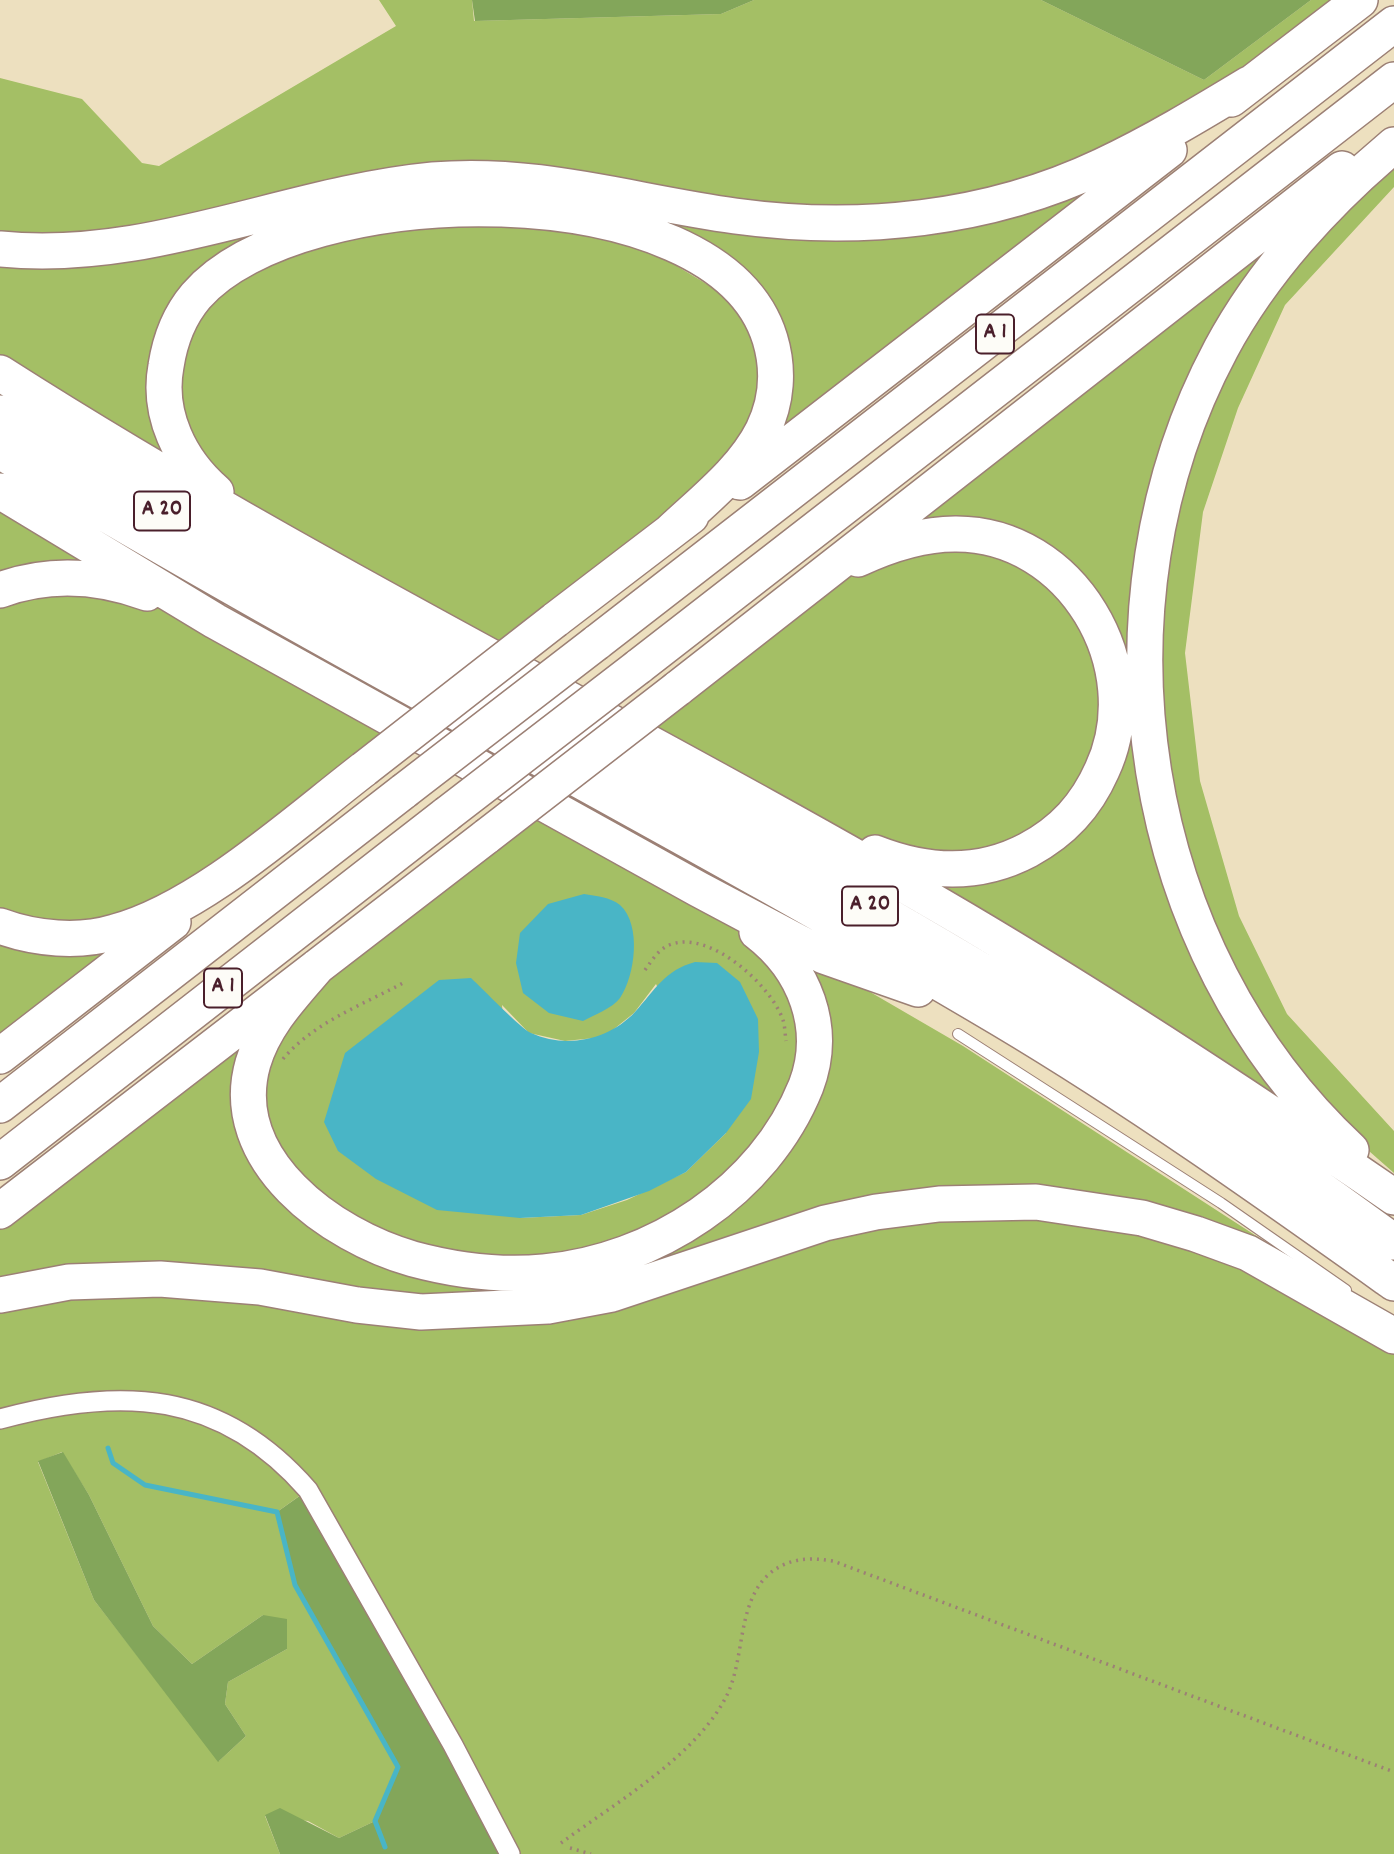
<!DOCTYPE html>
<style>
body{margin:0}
canvas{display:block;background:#ede0bf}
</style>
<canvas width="1394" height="1854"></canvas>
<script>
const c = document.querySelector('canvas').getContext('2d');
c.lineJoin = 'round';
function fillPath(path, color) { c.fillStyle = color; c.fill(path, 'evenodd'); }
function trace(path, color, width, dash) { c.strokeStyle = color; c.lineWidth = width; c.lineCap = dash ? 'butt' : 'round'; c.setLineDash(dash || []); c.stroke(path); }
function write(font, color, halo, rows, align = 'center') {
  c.font = font + ' Dekko,sans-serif'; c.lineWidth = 5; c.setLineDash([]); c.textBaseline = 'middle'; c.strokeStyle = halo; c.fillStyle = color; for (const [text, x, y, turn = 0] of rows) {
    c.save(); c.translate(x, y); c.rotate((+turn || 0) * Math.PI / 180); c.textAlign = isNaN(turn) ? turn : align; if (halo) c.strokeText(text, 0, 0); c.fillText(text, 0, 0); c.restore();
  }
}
const green = new Path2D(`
 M379,0H472L474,21L721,14L754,0H1041L1204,80L1311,0H1332L1218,88L1085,162L930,206L166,229L0,240V78L82,99L142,163L159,166L396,26Z
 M1394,152V187L1285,305L1238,408L1203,512L1185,653L1200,781L1239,916L1287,1014L1394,1131V1173L1361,1144L1276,1045L1205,915L1169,796L1158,601L1182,479L1243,331Z
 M1121,169L755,460L783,360L674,234L327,218L165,329L186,472L0,360V260L430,191L785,235Z
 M1313,200L1193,386L1142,763L1302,1115L904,874L998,871L1120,739L1065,570L884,532Z
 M441,216L627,236L748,309L769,383L728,470L502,644L230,493L180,429L175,402L185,328L263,259Z
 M0,500L118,569L0,578Z
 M982,544L1067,592L1110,696L1085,789L1003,854L895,855L848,836L652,729L783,618L879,556Z
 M5,594L138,596L391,729L207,877L97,928L0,915V597Z
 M542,813L745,929L805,1013L795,1093L721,1187L597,1253L462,1261L332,1211L262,1131L256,1083L305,992ZM656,984L726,1133L686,1172L627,1200L581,1215L520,1218L502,1005L529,1033L565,1041L604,1037L634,1013Z
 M147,931L0,1048V933Z
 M791,946L963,1046L1261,1239L1204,1218L1136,1200L1048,1189L672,1261L558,1289L425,1297L0,1282V1219L254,1018L247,1131L381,1256L621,1265L806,1104Z
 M999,1209L1185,1238L1394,1348V1854H510L511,1841L316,1484L277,1512L295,1585L398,1767L375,1821L339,1838L308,1821L265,1816L280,1854H0V1307L155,1288L427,1320L793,1240ZM62,1452L89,1495L153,1626L192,1664L263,1615L287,1649L228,1682L225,1704L246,1736L219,1761L94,1600L38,1462Z`);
const forest = new Path2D(`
 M472,0H754L721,14L475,21Z
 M1041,0H1311L1204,80Z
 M63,1452L89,1495L153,1626L192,1664L263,1615L287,1619V1649L228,1682L225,1704L246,1736L218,1762L94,1600L38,1461Z
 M308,1490L510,1854H280L265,1815L280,1808L339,1838L375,1821L398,1767L295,1585L277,1512Z`);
const water = new Path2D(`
 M584,894C596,896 610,897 620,905C642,925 635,976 620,998C613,1008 594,1015 583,1021L549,1013L523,993L516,963L520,933L548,904Z
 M695,962L717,963L740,982L758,1019L759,1052L751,1099L726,1133L686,1172L649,1191L581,1215L520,1218L437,1210L376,1179L338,1151L324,1122L345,1053L439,980L471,978C483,989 520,1028 531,1033C566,1049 609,1040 635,1012C655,990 665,970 695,962Z`);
const stream = new Path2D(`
 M108,1448L113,1463L145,1485L277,1512L295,1585L398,1767L375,1821L385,1847`);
const path = new Path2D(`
 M645,970C653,959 659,948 672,944C711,931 771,985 783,1020C785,1026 785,1034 786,1041
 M283,1059C313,1023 362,1005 403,983
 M561,1843C615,1803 697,1756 727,1695C745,1658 737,1604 768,1575C787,1558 809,1557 833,1561L1394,1772
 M570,1848L591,1854`);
const lane = new Path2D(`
 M958,1034L1221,1203L1346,1290`);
const street = new Path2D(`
 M0,1419C121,1386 221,1390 308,1490L453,1745L510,1854`);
const highway = new Path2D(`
 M1231,99L1360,0
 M0,249C150,264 286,194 433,180C537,171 633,202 735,216C859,233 988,220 1102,166C1153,142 1201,113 1249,84
 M0,373C311,572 645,732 963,919C1110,1006 1253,1100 1394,1197
 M0,413C109,479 219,545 331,607C691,807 1062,996 1394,1242
 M0,451C328,650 671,823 1001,1019C1137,1100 1266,1192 1394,1283
 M740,482L1169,150
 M0,491L215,621L698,889L824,956L918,989
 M216,492C180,461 157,414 166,366C170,340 179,316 196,296C298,178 718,168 770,339C779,369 777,401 763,430C743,470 704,500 671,531
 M858,559C888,545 921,534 955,534C1072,533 1150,667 1102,770C1086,806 1063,831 1028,850C979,876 926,873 875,853
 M0,590C49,572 98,575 147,593
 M555,620L691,516
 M596,643L1394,24
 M638,667L1394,80
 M677,689L1342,169
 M0,926C35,939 79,943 115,932C200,909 295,822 364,769
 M317,967C292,996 264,1025 253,1063C225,1160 331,1236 413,1259C454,1270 501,1276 544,1272C654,1262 764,1191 806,1086C828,1028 805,969 757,932
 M0,1056L173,922
 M0,1105L404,791
 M1351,1150C1136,950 1083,607 1221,349C1262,272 1327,201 1394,145
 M0,1162L447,814
 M0,1211L487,836
 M0,1295L69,1282L160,1279L260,1287L357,1305L421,1312L548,1306L612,1294L825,1223L876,1212L939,1204L1036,1202L1142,1218L1196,1234L1248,1253L1394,1336`);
const highwayBridge = new Path2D(`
 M364,769L555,620
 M404,791L596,643
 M447,814L638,667
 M487,836L677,689`);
const shields = [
 [995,334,38],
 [162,511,56],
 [870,906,56],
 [223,988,38]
];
const shieldNames = [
 ["A 1",995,334],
 ["A 20",162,511],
 ["A 20",870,906],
 ["A 1",223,988]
];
fillPath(green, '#a4bf65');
fillPath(forest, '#83a65a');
fillPath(water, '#49b5c6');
trace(stream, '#49b5c6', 5);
trace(lane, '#9c8075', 12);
trace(street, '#9c8075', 22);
trace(highway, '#9c8075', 38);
trace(path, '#9c8075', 3.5, [2, 5]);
trace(lane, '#fff', 10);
trace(street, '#fff', 19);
trace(highway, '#fff', 35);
trace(highwayBridge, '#9c8075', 38, []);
trace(highwayBridge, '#fff', 35);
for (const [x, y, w] of shields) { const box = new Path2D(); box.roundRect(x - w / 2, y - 19.5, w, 39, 5); c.fillStyle = '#fdfcf7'; c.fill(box); trace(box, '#4a1f2b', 2); }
write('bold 23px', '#4a1f2b', null, shieldNames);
</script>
